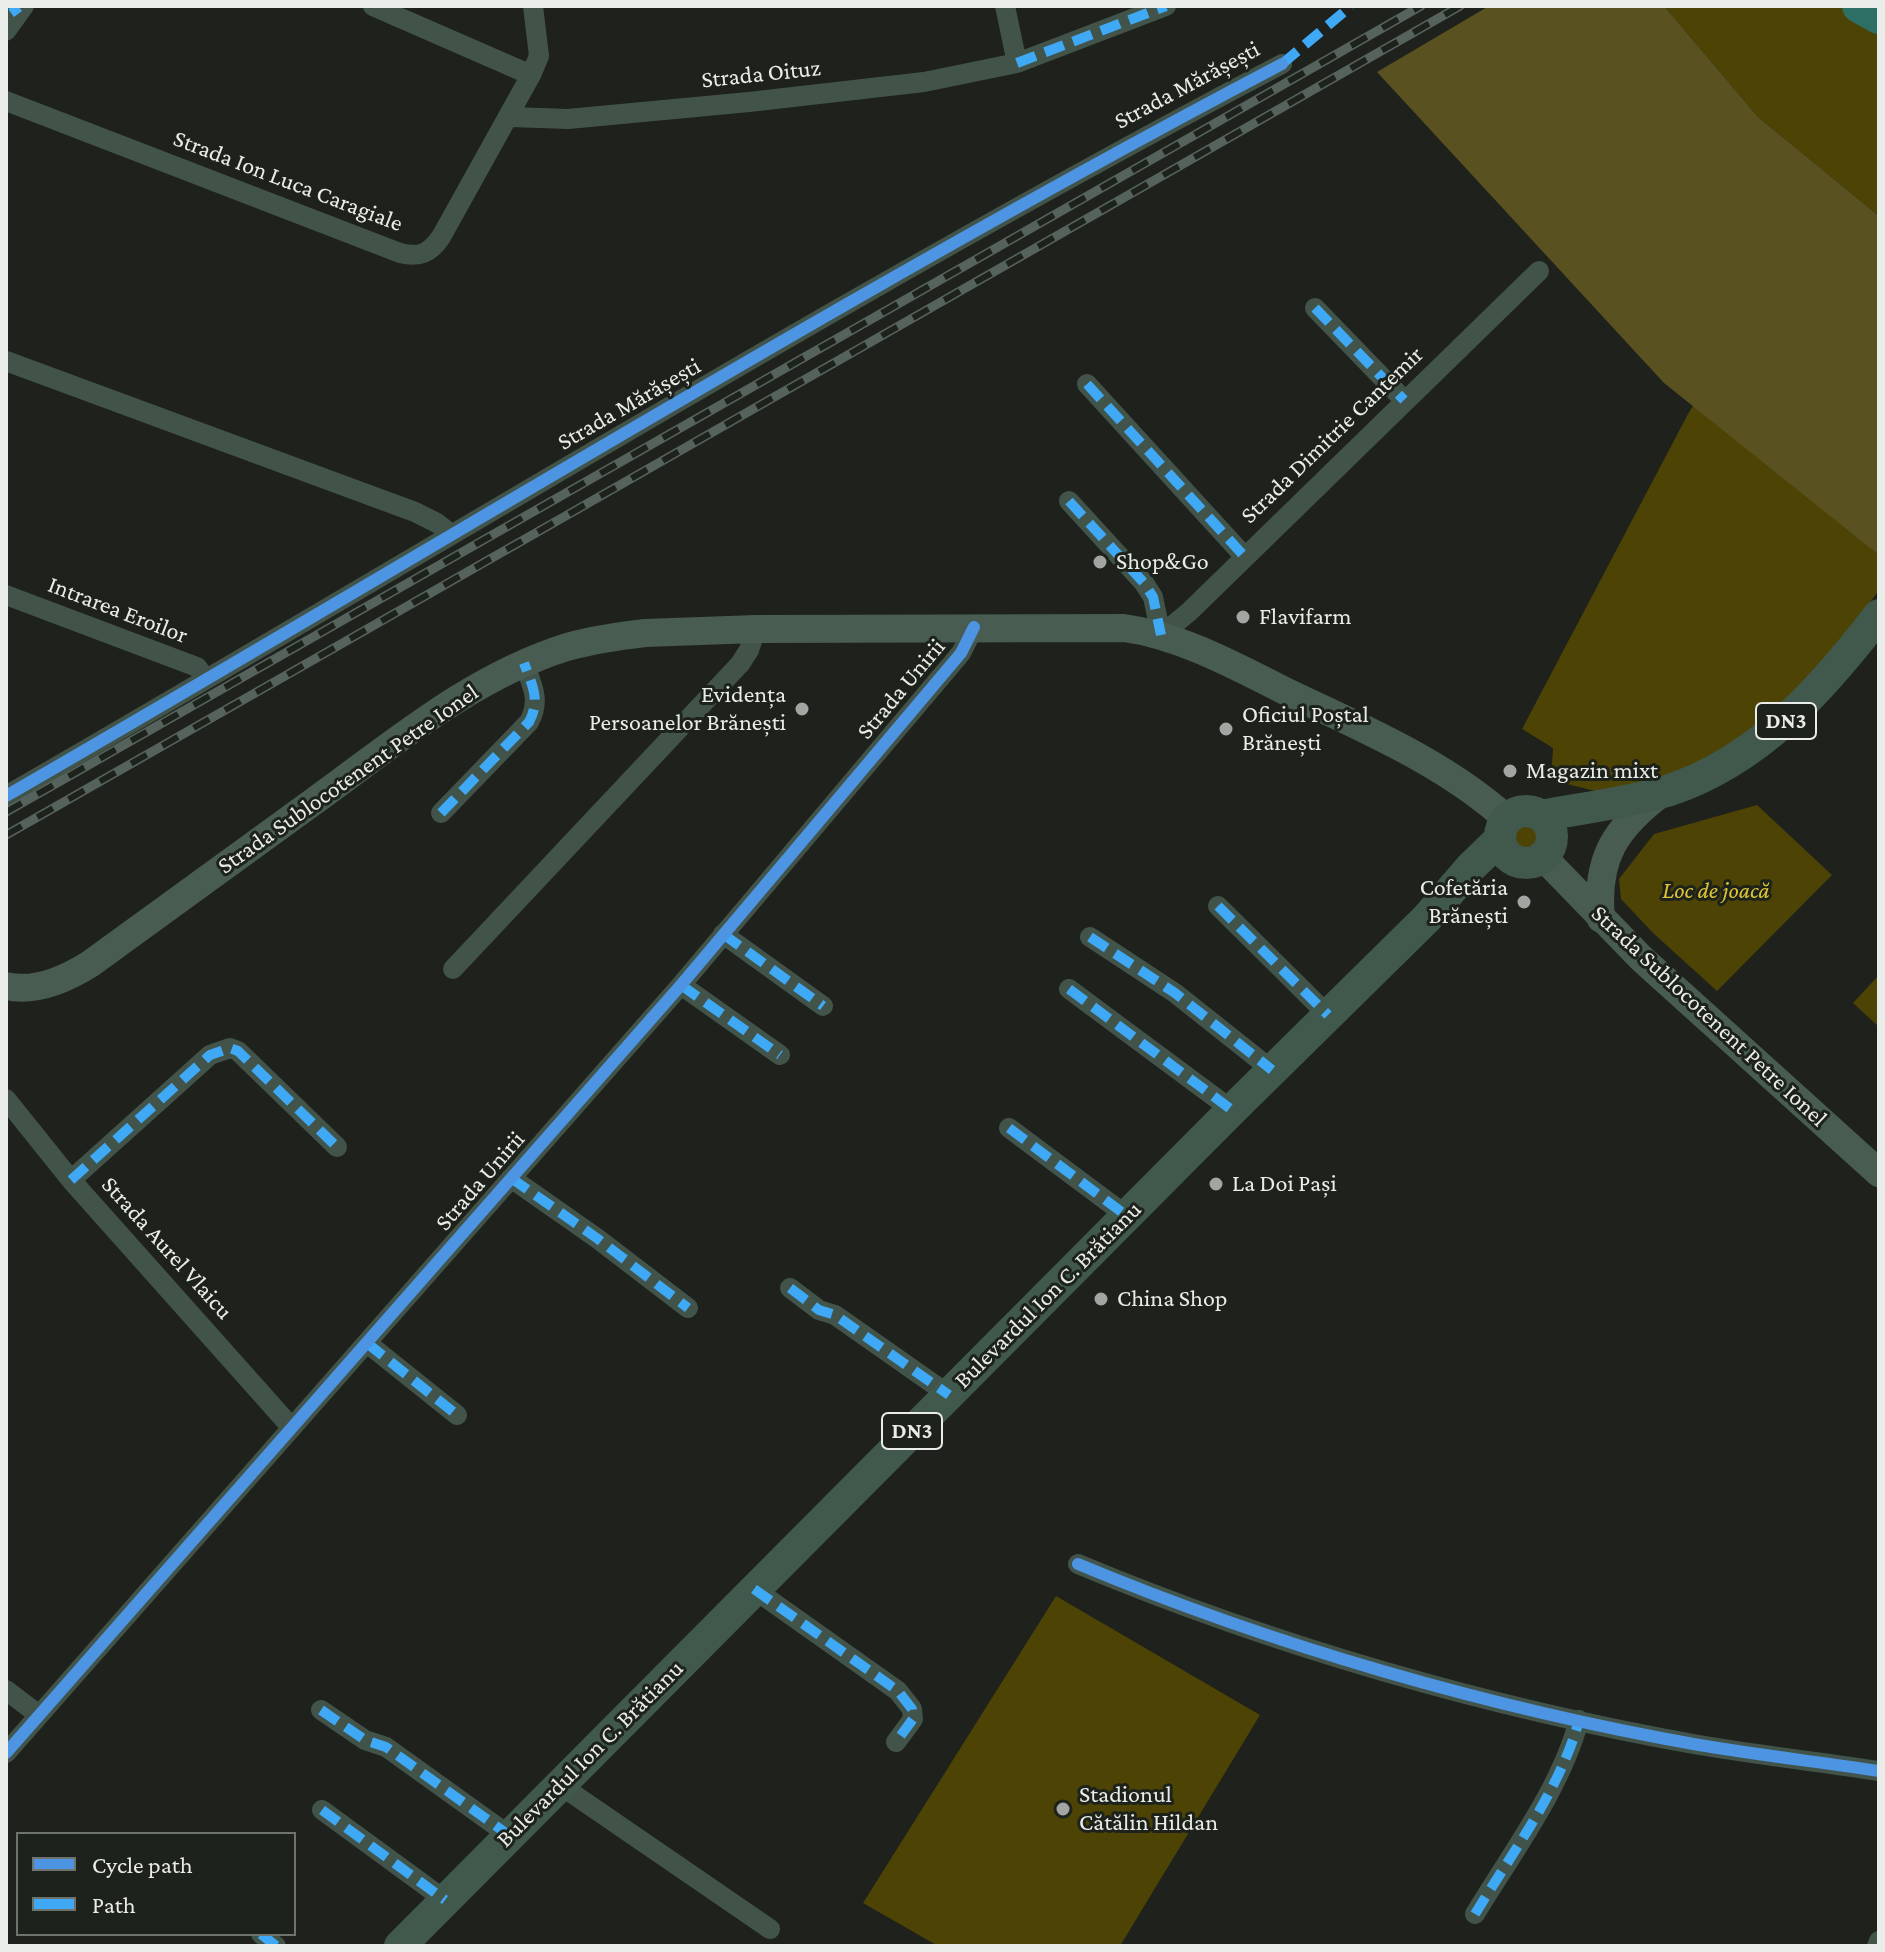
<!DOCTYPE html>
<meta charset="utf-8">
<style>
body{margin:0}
#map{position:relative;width:1885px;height:1952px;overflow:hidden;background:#1e211c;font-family:"Crimson Pro",serif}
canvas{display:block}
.frame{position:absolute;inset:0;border:8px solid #e9ece8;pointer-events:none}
.legend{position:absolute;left:16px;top:1832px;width:280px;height:104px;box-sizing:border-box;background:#1d221b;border:2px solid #6f736d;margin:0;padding:10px 14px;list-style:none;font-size:24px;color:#e9ece8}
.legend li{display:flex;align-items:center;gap:16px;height:40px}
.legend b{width:40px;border:2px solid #6f736d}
</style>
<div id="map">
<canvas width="1885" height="1952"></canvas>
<div class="frame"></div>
<ul class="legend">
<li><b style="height:10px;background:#4d94e3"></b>Cycle path</li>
<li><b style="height:10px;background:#3fa9f5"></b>Path</li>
</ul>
</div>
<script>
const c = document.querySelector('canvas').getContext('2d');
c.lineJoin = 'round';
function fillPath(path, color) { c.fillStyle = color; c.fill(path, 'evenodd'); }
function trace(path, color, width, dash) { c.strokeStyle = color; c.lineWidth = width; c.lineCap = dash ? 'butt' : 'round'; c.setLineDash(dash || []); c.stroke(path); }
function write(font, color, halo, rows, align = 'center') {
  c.font = font + ' "Crimson Pro",serif'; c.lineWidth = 6; c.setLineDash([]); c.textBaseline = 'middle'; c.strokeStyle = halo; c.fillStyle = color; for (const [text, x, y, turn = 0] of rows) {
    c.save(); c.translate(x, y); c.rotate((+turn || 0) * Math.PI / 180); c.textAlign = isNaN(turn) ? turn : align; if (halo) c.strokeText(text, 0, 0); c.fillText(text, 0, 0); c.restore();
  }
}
const green = new Path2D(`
 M1664,6H1879V216L1758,117Z
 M1827,191L1879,231V590L1822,668L1768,720L1693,767L1611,795L1551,780L1553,748L1522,729L1688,414Z
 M1757,805L1832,875L1717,991L1653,933L1621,899L1619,879L1654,834Z
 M1508 837a18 18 0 1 1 36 0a18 18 0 1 1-36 0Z
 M1879,975V1027L1853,1003Z
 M1056,1596L1260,1715L1120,1946H938L863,1903Z`);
const forest = new Path2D(`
 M1489,6H1664L1758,117L1879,216V555L1664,383L1377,72Z`);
const river = new Path2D(`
 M1859,6L1879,17`);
const minor = new Path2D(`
 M373,6L531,75
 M1005,6L1017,63
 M6,31L24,6
 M6,101L400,253C420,258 430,253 441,237L531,75L539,56L533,6
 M510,117L568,119L749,102L924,82L1017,63L1166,6
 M1315,308L1404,400
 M6,361L415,512L437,523L451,534
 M1087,384L1245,557
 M1069,501L1144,583L1153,597L1161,635L1189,612L1539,271
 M6,595L197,667L206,679
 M6,796C431,551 848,292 1282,64
 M441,813L529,722C541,700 532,685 524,663
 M1218,906L1328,1015
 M723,934L823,1006
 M1090,937L1175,993L1272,1070
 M453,969L740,664L749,650L756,629
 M681,985L780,1055
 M1069,989L1232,1110
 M6,1099L71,1180L292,1428
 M1009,1128L1127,1216
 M511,1178L598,1239L688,1308
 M71,1180L210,1055L230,1048L238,1051L337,1147
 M790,1288L819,1310L835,1315L949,1395
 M367,1343L457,1415
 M1078,1564C1274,1646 1490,1708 1699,1745C1759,1755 1819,1762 1879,1771
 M754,1589L898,1691L912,1709L913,1719L896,1742
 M6,1690L39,1715
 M321,1710L365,1740L386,1747L510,1836
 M6,1753L681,985L961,653L974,627
 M560,1785L770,1929
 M322,1810L445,1900
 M1475,1914C1512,1853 1561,1788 1579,1720
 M261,1934L276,1946
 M1877,1946L1879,1941`);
const secondary = new Path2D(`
 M1543,857L1641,958L1879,1173
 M1601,919C1595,858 1616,827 1663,792
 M6,986C35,993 66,979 90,964C164,910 238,856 313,802C392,745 471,677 567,647C592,640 619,636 645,633L756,629L1124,628C1182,636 1237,667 1289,693C1364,729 1445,763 1507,819`);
const primary = new Path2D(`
 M1500 837a26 26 0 1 1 52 0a26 26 0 1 1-52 0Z
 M1541,816C1583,808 1626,803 1667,791C1759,761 1822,689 1879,615
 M400,1946L1232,1110L1427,918L1471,867L1500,839`);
const rail = new Path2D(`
 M6,812L1421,6
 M6,835L1460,6`);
const quiet = new Path2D(`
 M12,6L18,14
 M1017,63L1166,6
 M1282,64L1351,6
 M1315,308L1404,400
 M1087,384L1245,557
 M1069,501L1144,583L1153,597L1161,635
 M441,813L529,722C541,700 532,685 524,663
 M1218,906L1328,1015
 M723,934L823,1006
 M1090,937L1175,993L1272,1070
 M681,985L780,1055
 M1069,989L1232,1110
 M1009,1128L1127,1216
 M511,1178L598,1239L688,1308
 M71,1180L210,1055L230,1048L238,1051L337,1147
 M790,1288L819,1310L835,1315L949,1395
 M367,1343L457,1415
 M754,1589L898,1691L912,1709L913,1719L896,1742
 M321,1710L365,1740L386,1747L510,1836
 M322,1810L445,1900
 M1475,1914C1512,1853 1561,1788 1579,1720
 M261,1934L276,1946`);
const cycleway = new Path2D(`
 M6,796C431,551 848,292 1282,64
 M1078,1564C1274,1646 1490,1708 1699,1745C1759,1755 1819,1762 1879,1771
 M6,1753L681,985L961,653L974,627`);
const markers = [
 [1100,562,8,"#a2a5a1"],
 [1243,617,8,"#a2a5a1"],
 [802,709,8,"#a2a5a1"],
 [1226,729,8,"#a2a5a1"],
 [1510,771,8,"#a2a5a1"],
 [1524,902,8,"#a2a5a1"],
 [1216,1184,8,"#a2a5a1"],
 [1101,1299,8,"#a2a5a1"],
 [1063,1809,8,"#a2a5a1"]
];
const shields = [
 [1786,721,60],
 [912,1431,60]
];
const shieldNames = [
 ["DN3",1786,721],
 ["DN3",912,1431]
];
const streetNames = [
 ["Strada Oituz",761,74,-6],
 ["Strada Mărășești",1187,85,-28],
 ["Strada Ion Luca Caragiale",288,181,21],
 ["Strada Mărășești",629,404,-30],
 ["Strada Dimitrie Cantemir",1332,435,-44],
 ["Intrarea Eroilor",118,610,21],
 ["Strada Unirii",901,689,-50],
 ["Strada Sublocotenent Petre Ionel",348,779,-35],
 ["Strada Sublocotenent Petre Ionel",1709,1016,43],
 ["Strada Unirii",480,1181,-49],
 ["Strada Aurel Vlaicu",167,1248,48],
 ["Bulevardul Ion C. Brătianu",1048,1295,-45],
 ["Bulevardul Ion C. Brătianu",590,1754,-45]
];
const poiNames = [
 ["Shop&Go",1116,562],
 ["Flavifarm",1259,617],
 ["Evidența",786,695,"right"],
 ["Persoanelor Brănești",786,723,"right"],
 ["Oficiul Poștal",1242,715],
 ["Brănești",1242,743],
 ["Magazin mixt",1526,771],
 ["Cofetăria",1508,888,"right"],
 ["Brănești",1508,916,"right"],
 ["La Doi Pași",1232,1184],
 ["China Shop",1117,1299],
 ["Stadionul",1079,1795],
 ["Cătălin Hildan",1079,1823]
];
const parkNames = [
 ["Loc de joacă",1716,891]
];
fillPath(green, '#4d4305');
fillPath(forest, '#5a5121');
trace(river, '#2d6f64', 34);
trace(minor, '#42544a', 20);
trace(secondary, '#485c52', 28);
trace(primary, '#41594d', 32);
trace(rail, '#56635d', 9);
trace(rail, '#1d221b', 6, [18]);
trace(quiet, '#3fa9f5', 10, [20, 10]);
trace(cycleway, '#4d94e3', 12);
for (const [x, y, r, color] of markers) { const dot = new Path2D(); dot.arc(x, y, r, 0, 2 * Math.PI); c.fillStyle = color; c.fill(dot); trace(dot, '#1d221b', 3); }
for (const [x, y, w] of shields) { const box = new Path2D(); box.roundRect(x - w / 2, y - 18, w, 36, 6); c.fillStyle = '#1d221b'; c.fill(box); trace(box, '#e9ece8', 2); }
write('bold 22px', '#e9ece8', null, shieldNames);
write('24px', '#e9ece8', '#1d221b', streetNames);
write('24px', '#e9ece8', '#1d221b', poiNames, 'left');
write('italic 24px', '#dec434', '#1d221b', parkNames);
</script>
